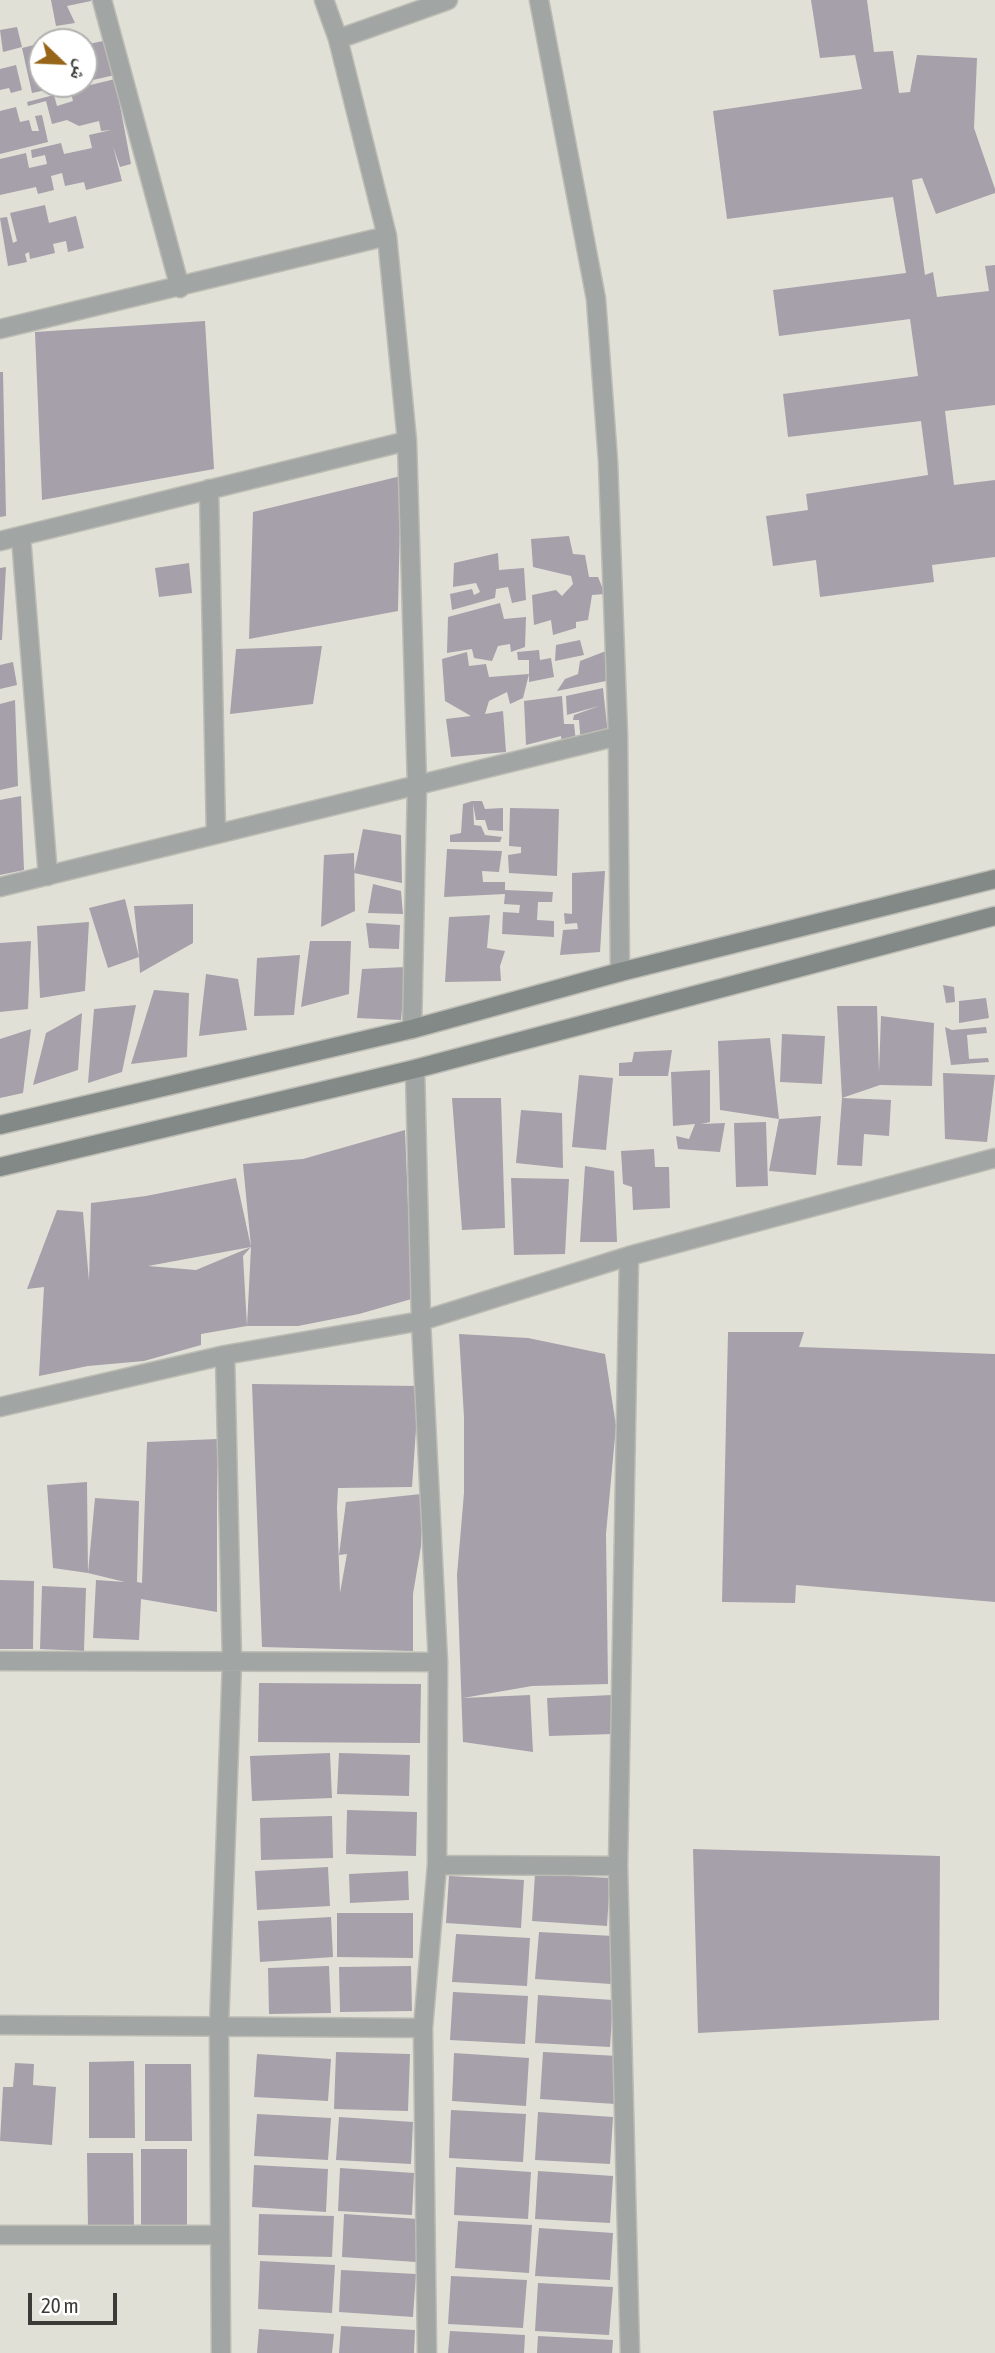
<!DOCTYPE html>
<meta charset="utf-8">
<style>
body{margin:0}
#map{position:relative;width:995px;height:2353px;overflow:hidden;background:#e1e0d7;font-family:"Asap Condensed","Noto Naskh Arabic",sans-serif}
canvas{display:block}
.north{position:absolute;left:28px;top:28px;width:70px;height:70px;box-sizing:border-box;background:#fff;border:2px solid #b1b1af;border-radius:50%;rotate:113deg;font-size:19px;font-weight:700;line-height:28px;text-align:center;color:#3b3b37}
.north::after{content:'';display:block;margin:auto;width:24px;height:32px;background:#976518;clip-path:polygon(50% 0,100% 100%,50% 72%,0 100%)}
.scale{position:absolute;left:28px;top:2293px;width:89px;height:32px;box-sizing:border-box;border:4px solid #3b3b37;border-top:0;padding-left:9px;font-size:21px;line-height:24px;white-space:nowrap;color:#3b3b37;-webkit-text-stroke:5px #fff;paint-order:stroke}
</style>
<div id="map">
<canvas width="995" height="2353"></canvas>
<div class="north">ش</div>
<div class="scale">20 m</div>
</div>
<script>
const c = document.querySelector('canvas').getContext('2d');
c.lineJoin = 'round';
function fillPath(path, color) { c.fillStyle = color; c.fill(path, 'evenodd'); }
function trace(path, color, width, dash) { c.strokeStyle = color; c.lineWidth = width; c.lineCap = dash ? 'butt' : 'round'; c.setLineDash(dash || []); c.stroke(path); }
const building = new Path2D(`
 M51,0H91V1L67,6L75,23L56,26Z
 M811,0H867L874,52L893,51L899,93L910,92L917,55L977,58L974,128L995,189V193L936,214L922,178L912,180L925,275L933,272L937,297L989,291L985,266L995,265V405L945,411L954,485L995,480V557L932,565L934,582L820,597L816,560L773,566L766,516L808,510L806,494L928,475L921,421L788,437L783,394L918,376L910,319L779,336L773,290L906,273L893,197L727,219L713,111L862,89L855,55L820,58Z
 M17,27L22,47L3,52L0,30Z
 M72,37L73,42H54V41Z
 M108,40L115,75L84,82V45Z
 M42,43V84L70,85L32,93L22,48Z
 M16,65L22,90L11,93L9,88L0,90V69Z
 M115,79L131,164L120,167L113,146L122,181L86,190L84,182L65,186L62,173L51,176L54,190L38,194L36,187L0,195V159L26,153L29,168L47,164L45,155L32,158L31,150L61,143L64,154L92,148L89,135L111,130L101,131L99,121L79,126L67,120L52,124L46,101L28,106L27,102L54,95L57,106L73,101L70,90Z
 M16,107L20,122L29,120L32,131H39L35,116L42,115L48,142L0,154V111Z
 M45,205L49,223L76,216L84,248L68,252L66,241L53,244L55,253L30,259L29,252L25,254L27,262L8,266L0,218L7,217L13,243L17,241L10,213Z
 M205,321L214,469L42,500L35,332Z
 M0,372H3L6,516L0,517Z
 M401,476L398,611L249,639L253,512Z
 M569,536L573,554L585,555L589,577H598L605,594L592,595L588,620L576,622V628L553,635L551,620L534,625L532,595L556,590L562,596L573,584L571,576L533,567L531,539Z
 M498,553L499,570L524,568L526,600L512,603L508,587L496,589L495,598L452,610L450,594L472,589L474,595L480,592L476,583L453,587L454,563Z
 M189,563L192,593L159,597L155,568Z
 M6,567L2,640H0V568Z
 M500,603L504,619L526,617L525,647L511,652L510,644L498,646L492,661L474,658L472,649L447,653L448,617Z
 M580,640L584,655L555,661L556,645Z
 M322,646L313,704L230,714L236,649Z
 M539,650L540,660L551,658L554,677L529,682V674L523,698L510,704L507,692L489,701L485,714L503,711L506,752L451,757L446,719L471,716L445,701L442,659L467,652L469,666L486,664L489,677L529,674V660H518L517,652Z
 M606,651V681L557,691L565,679L578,674L580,661Z
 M13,662L17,685L0,689V665Z
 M603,688L608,735L581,745L579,720H573L574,715L599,706L567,715L566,696Z
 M562,696L564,724H574L576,742L562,745L561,736L526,745L524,701Z
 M15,700L18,786L0,790V704Z
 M21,796L24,870L0,875V800Z
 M472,801H482L485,809L503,808V831L488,830L485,820H476L473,804L474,825L481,826L485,835L502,837L500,842H450V835L461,833L463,804Z
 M510,808L559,809L557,876L509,873L508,855L521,853V847L509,846Z
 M363,829L401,835L402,883L354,873Z
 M447,849L502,851L499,872L482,871L483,882H505V890L553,892L552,902H538L537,920L554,921V937L502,934L503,912L519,913L520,905L504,904L505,894L444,897Z
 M354,853L355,911L321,927L324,855Z
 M605,871L600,952L560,955L563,930L578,929L577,923L565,924L564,913L572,914V873Z
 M373,884L401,891L403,914L368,913Z
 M125,899L139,957L134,906L193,904V943L140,973L139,957L108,968L89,908Z
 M490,915L487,948L505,951L500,966L501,981L445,982L449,917Z
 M89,922L85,991L40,998L37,926Z
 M366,923L400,925L399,949L369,948Z
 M31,941L28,1009L0,1012V943Z
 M310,941H351L349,994L301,1007Z
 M300,955L294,1015L254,1016L257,958Z
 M406,967L401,1020L357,1018L362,969Z
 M206,974L238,979L247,1030L199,1036Z
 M943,985L954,987L955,1002L946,1003Z
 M154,990L189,993L187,1057L131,1064Z
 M986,998L989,1018L959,1023V1001Z
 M136,1005L122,1072L88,1083L94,1009Z
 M837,1006H877L879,1073L881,1016L934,1023L932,1086L880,1085L842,1098L891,1100L889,1136L864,1134L862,1166L837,1165L842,1098Z
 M82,1013L78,1070L33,1085L46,1033Z
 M945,1027L952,1030L986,1027L987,1033L967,1035L969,1059L988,1058L989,1062L951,1065Z
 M31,1029L23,1093L0,1098V1039Z
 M782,1034L825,1036L822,1084L780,1082Z
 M770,1038L779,1119L821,1116L816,1175L769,1171L779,1119L720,1110L718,1041Z
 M672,1050L668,1076H619V1063L632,1062L634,1052Z
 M710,1070V1122L701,1124L725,1123L720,1152L678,1149L676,1136L689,1139L695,1124L673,1126L671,1072Z
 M943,1073L995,1075L987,1142L945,1139Z
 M579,1075L613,1078L606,1150L572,1147Z
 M452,1098H501L505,1228L462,1230Z
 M521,1110L562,1113L563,1168L516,1163Z
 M766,1122L768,1186L736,1187L734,1123Z
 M405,1130L409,1229L415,1298L359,1314L298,1326H247L251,1247L148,1266L196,1270L251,1247L243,1256L247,1326L201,1334V1345L144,1361L88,1366L39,1376L44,1287L27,1289L57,1210L83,1212L89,1281L91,1203L146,1196L236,1178L251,1247L243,1164L303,1159Z
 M654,1149L655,1167H669L670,1208L633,1210L632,1187L623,1184L621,1151Z
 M585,1166L614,1171L617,1242H580Z
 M511,1178L569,1179L565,1254L514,1255Z
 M728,1332H804L799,1347L995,1354V1602L796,1585L795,1603L722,1602Z
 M459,1334L528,1338L605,1354L616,1426L606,1534L608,1684L532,1686L463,1698L530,1695L533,1752L463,1742L457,1575L464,1493V1417Z
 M252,1384L419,1386L412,1487L338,1488L337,1508L340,1593L347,1554L339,1555L346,1502L421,1494V1546L413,1594V1651L262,1647Z
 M217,1439V1612L141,1599L139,1640L93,1638L96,1580L125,1582L88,1573L95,1498L139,1501L137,1582L142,1583L147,1442Z
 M87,1482L88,1573L53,1568L47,1485Z
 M0,1580L34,1581L33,1649H0Z
 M42,1586L86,1588L84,1651L40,1649Z
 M259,1683L421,1684L420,1743L258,1742Z
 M612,1695L613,1734L549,1736L547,1698Z
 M330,1753L332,1798L252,1801L250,1756Z
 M339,1753L410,1755L409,1796L337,1794Z
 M347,1810L417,1812L416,1856L346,1854Z
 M332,1816L333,1858L261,1860L260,1818Z
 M693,1849L940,1856L939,2020L698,2033Z
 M328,1867L330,1906L257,1910L255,1871Z
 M408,1871L409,1900L350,1903L349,1874Z
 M535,1874L610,1878L607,1926L532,1921Z
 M449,1876L524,1880L521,1928L446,1923Z
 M337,1913H413V1958L337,1957Z
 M331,1917L333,1957L260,1962L258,1921Z
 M539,1932L613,1936L611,1984L535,1979Z
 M456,1934L530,1938L527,1986L452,1982Z
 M329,1966L331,2013L269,2014L268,1968Z
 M411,1966L412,2011L340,2012L339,1967Z
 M453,1992L528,1996L525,2044L450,2040Z
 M538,1995L613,2000L610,2047L535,2043Z
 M336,2052L410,2054L408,2111L334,2109Z
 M543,2052L618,2056L615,2104L540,2099Z
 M454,2053L529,2058L526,2106L452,2101Z
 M257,2054L331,2059L328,2101L254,2097Z
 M134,2061L135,2138H89V2062Z
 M15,2063L34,2064L33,2085L56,2087L52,2145L0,2141L3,2087H13Z
 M145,2064H191L192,2141H145Z
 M451,2110L526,2114L523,2162L449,2158Z
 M538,2112L613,2117L610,2164L535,2160Z
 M257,2114L331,2118L328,2160L254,2156Z
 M339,2117L413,2122L411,2164L336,2160Z
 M141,2149H187V2225L141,2226Z
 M87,2153H133L134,2229L88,2230Z
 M254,2165L328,2169L326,2212L252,2207Z
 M456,2167L531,2172L528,2219L454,2215Z
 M340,2168L414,2173L412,2215L338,2211Z
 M538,2171L613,2176L610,2223L535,2219Z
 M259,2214L334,2216L332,2257L258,2255Z
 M344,2214L418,2219L416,2262L342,2257Z
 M458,2221L532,2225L529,2273L455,2268Z
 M539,2228L613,2233L610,2280L535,2276Z
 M260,2261L335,2265L332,2313L258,2309Z
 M341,2270L416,2274L413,2317L339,2312Z
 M451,2276L527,2280L523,2328L448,2324Z
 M538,2283L613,2287L609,2335L535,2331Z
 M341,2326L415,2330L414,2353H339Z
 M259,2329L334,2334L332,2353H257Z
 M450,2331L525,2335L524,2353H448Z
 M538,2336L613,2340L612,2353H537Z`);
const street = new Path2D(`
 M102,0L180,288
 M324,0L338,39L387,236L407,441L417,785L412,1029
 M539,0L596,299L608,461L618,736L620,972
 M338,39L448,0
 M0,329L387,236
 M209,489L216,834
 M21,537L48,876
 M0,541L407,441
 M0,887L618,736
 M415,1069L421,1321L438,1662L437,1865L423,2028L427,2353
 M629,1256L618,1866L630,2353
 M0,1407L225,1355L421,1321L629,1256L995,1158
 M0,1661L438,1662
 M437,1865L618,1866
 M0,2025L423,2028
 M0,2235H220
 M221,2353L219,2027L232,1662L225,1355`);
const secondary = new Path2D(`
 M0,1125L412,1029L620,972L995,879
 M0,1167L415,1069L995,916`);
fillPath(building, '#a5a0a9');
trace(street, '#bcbcb4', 21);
trace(secondary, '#bcbcb4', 21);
trace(street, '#a1a5a3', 18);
trace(secondary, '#828986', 18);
</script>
